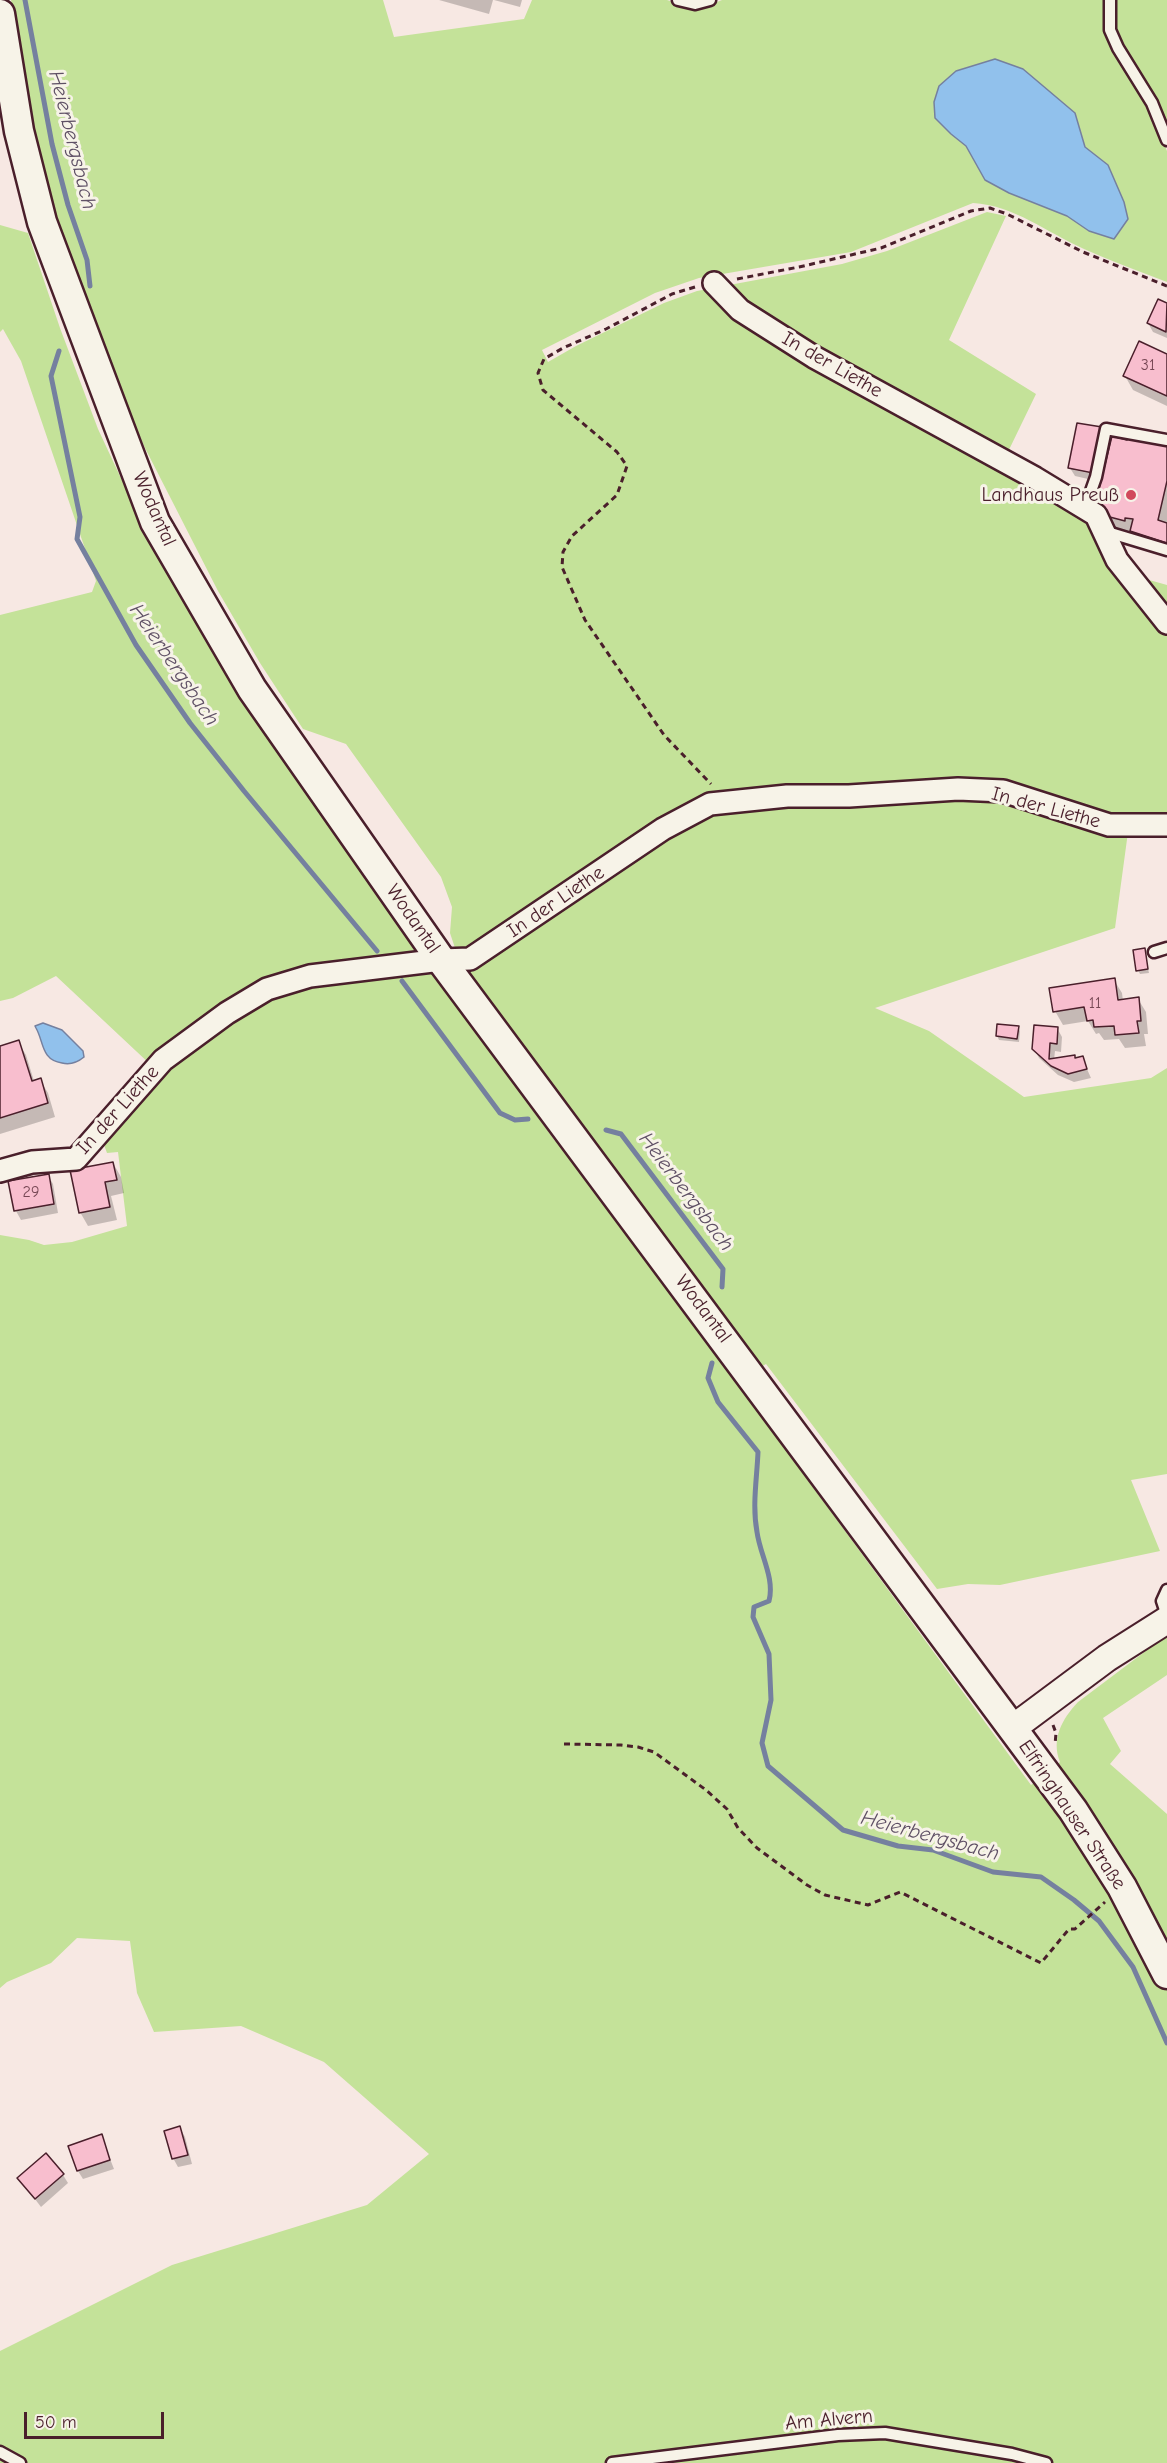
<!DOCTYPE html>
<meta charset="utf-8">
<style>
body{margin:0}
#map{position:relative;width:1167px;height:2463px;overflow:hidden;background:#f7e8e3;font-family:"Comic Neue",sans-serif}
canvas{display:block}
.scale{position:absolute;left:24px;top:2412px;width:140px;height:27px;box-sizing:border-box;border:3px solid #4a1f2b;border-top:0;padding-left:8px;font-size:18px;line-height:21px;white-space:nowrap;color:#4a1f2b;-webkit-text-stroke:4px #f7f3e8;paint-order:stroke}
</style>
<div id="map">
<canvas width="1167" height="2463"></canvas>
<div class="scale">50 m</div>
</div>
<script>
const c = document.querySelector('canvas').getContext('2d');
c.lineJoin = 'round';
function fillPath(path, color) { c.fillStyle = color; c.fill(path, 'evenodd'); }
function trace(path, color, width, dash) { c.strokeStyle = color; c.lineWidth = width; c.lineCap = dash ? 'butt' : 'round'; c.setLineDash(dash || []); c.stroke(path); }
function write(font, color, halo, rows, align = 'center') {
  c.font = font + ' "Comic Neue",sans-serif'; c.lineWidth = 6; c.setLineDash([]); c.textBaseline = 'middle'; c.strokeStyle = halo; c.fillStyle = color; for (const [text, x, y, turn = 0] of rows) {
    c.save(); c.translate(x, y); c.rotate((+turn || 0) * Math.PI / 180); c.textAlign = isNaN(turn) ? turn : align; if (halo) c.strokeText(text, 0, 0); c.fillText(text, 0, 0); c.restore();
  }
}
const green = new Path2D(`
 M11,0H383L394,37L524,19L532,0H667L692,8H702L722,0H1107L1106,29L1147,104L1167,151V282C1139,271 1111,261 1084,249C1048,233 1013,205 973,203L851,252L699,278L655,293L542,350L548,362L576,346L664,303L697,291L842,264L887,251L987,212L1006,216L949,340L1036,394L1005,458L1093,520L1167,630V822L1113,821L1040,797L736,796L462,955L455,948L450,933L452,907L441,877L346,744L303,729L260,663L218,591L145,448L107,361L69,261L41,168Z
 M1115,0H1167V128L1121,47L1115,30Z
 M0,225L28,233L60,328L98,429L161,564L239,693L417,953L306,973L152,1066L56,976L13,998L0,1001V615L92,592L96,581L21,361L3,329L0,332Z
 M1135,576L1167,585V616Z
 M1003,796L1128,832L1115,928L875,1008L929,1031L1024,1097L1151,1078L1167,1068V1474L1131,1480L1160,1551L1000,1585L968,1584L937,1589L766,1364L736,1382L1031,1785L1060,1762C1051,1739 1062,1719 1078,1702L1167,1635V1675L1103,1718L1121,1751L1110,1764L1167,1814V2463H0V2351L172,2265L367,2205L429,2154L324,2062L241,2026L154,2032L137,1993L130,1941L77,1938L51,1963L7,1982L0,1988V1235L29,1240L44,1245L72,1242L127,1226L118,1152L107,1153L103,1142L179,1052L271,993L308,980L430,967L555,1141L584,1130L462,967L713,810Z`);
const water = new Path2D(`
 M995,59L1023,69L1075,113L1085,147L1108,165L1124,202L1128,219L1114,239L1089,231L1067,216L1009,193L985,180L966,146L951,134L935,118L934,102L939,86L956,71Z
 M43,1023L62,1030L83,1051L84,1057C78,1062 70,1065 62,1063C41,1060 44,1042 36,1028L35,1026Z`);
const shadow = new Path2D(`
 M439,0H493L489,14Z
 M494,0H522L520,7Z
 M1158,301L1167,305V338L1153,332L1148,323Z
 M1167,355V406L1133,390L1125,376Z
 M1167,447V557L1142,549L1136,539L1106,527L1096,508Z
 M1074,467V470L1098,475L1097,481L1075,476L1070,468Z
 M1144,950L1149,973L1140,974L1138,970Z
 M1114,980L1122,993L1123,1001L1138,999L1146,1012L1148,1034H1144L1146,1046L1125,1048L1119,1039L1104,1040L1099,1033L1096,1034L1088,1021L1063,1025L1055,1011Z
 M1018,1027L1020,1031L1019,1042L999,1040L997,1036Z
 M1057,1028L1062,1037L1061,1052L1055,1051L1054,1060L1082,1058L1091,1078L1074,1082L1058,1075L1039,1058L1034,1049Z
 M18,1042L26,1055L34,1081L40,1080L48,1093L55,1117L0,1134V1047Z
 M113,1163L121,1177L124,1193L111,1196L117,1220L88,1226L80,1212Z
 M48,1175L53,1184L58,1213L21,1220L16,1211L10,1182Z
 M180,2128L185,2137L192,2164L178,2167L173,2158Z
 M101,2136L114,2169L83,2179L78,2171Z
 M63,2175L68,2183L41,2207L19,2178Z`);
const stream = new Path2D(`
 M25,0L52,144L68,205L87,260L90,286
 M59,351L51,376L80,517L77,539L136,645L190,723L244,791L377,951
 M402,981L500,1113L515,1120L528,1119
 M606,1130L621,1134L723,1269L722,1287
 M712,1363L708,1378L718,1402L758,1452C757,1478 752,1505 757,1532C760,1555 775,1578 769,1601L754,1607L753,1617L769,1654L771,1700L762,1743L768,1766L843,1830L898,1846L933,1850L993,1872L1041,1877L1074,1900L1099,1921L1133,1967L1167,2043`);
const building = new Path2D(`
 M1158,299L1167,303L1166,332L1147,323Z
 M1139,341L1167,354V396L1123,376Z
 M1077,423L1102,427L1093,473L1068,468Z
 M1112,436L1127,440L1128,436L1167,445V481L1158,520L1167,523V543L1130,531L1133,519L1125,518V521L1106,516L1107,512L1094,509Z
 M1145,948L1148,969L1136,971L1133,950Z
 M1115,978L1118,1000L1139,997L1141,1021H1137L1139,1033L1115,1035L1114,1026L1094,1027L1093,1020L1087,1021L1084,1007L1053,1012L1049,988Z
 M997,1024L1019,1026L1017,1039L996,1036Z
 M1034,1025L1058,1027L1057,1044L1050,1043L1049,1059L1075,1055V1058L1083,1056L1087,1069L1068,1074L1051,1066L1032,1049Z
 M19,1040L32,1081L41,1078L48,1103L0,1118V1046Z
 M113,1162L117,1180L105,1182L110,1207L79,1213L70,1170Z
 M49,1174L54,1204L14,1211L8,1181Z
 M180,2126L188,2155L172,2159L164,2131Z
 M102,2134L110,2160L77,2171L68,2146Z
 M46,2153L64,2174L35,2199L17,2178Z`);
const path = new Path2D(`
 M737,279L799,267L881,248L971,211L990,208L1007,214L1083,252L1167,286
 M695,287L672,294L606,329L563,348L544,359L538,373L543,390L617,452L627,466L617,495L572,536L563,552L562,567L585,620L664,735L711,784
 M1053,1725L1056,1733L1055,1745
 M564,1744L621,1745L638,1747L654,1752L706,1790L727,1809L738,1828L757,1848L807,1885L825,1895L868,1905L900,1892L1041,1963L1069,1929H1075L1105,1902`);
const service = new Path2D(`
 M678,0L695,4L710,0
 M1110,0V30L1118,48L1152,103L1167,140
 M1085,508L1096,477L1106,429L1167,440
 M1104,531L1167,550
 M1154,952L1167,948
 M1167,1590L1162,1601L1167,1616
 M0,2452L20,2463
 M612,2463L838,2435L885,2433L1012,2454L1046,2463`);
const minor = new Path2D(`
 M714,283L740,310L814,357L1035,478L1096,515L1117,560L1167,623
 M0,1171L32,1162L76,1159L163,1060L227,1013L267,989L310,976L441,960L470,959L663,829L710,804L787,796H849L958,789L1003,791L1109,825H1167`);
const tertiary = new Path2D(`
 M1013,1728L1107,1658L1167,1620`);
const secondary = new Path2D(`
 M0,14L19,131L42,222L155,522L252,689L441,960L1073,1810L1122,1887L1167,1974`);
const markers = [
 [1131,495,6,"#d1495b"]
];
const numberNames = [
 ["31",1148,365],
 ["11",1095,1003],
 ["29",31,1192]
];
const streetNames = [
 ["In der Liethe",832,365,30],
 ["Wodantal",154,509,66],
 ["In der Liethe",1046,808,15],
 ["In der Liethe",556,902,-34],
 ["Wodantal",413,919,55],
 ["In der Liethe",118,1110,-48],
 ["Wodantal",703,1309,53],
 ["Elfringhauser Straße",1072,1815,56],
 ["Am Alvern",829,2420,-5]
];
const poiNames = [
 ["Landhaus Preuß",1119,495]
];
const waterNames = [
 ["Heierbergsbach",72,140,76],
 ["Heierbergsbach",174,665,56],
 ["Heierbergsbach",686,1192,53],
 ["Heierbergsbach",930,1836,15]
];
fillPath(green, '#c4e299');
fillPath(water, '#91c1ec');
trace(water, '#75809f', 1.5);
fillPath(shadow, '#0003');
trace(stream, '#75809f', 5);
fillPath(building, '#f8bece');
trace(building, '#4a1f2b', 1.5);
trace(service, '#4a1f2b', 15);
trace(minor, '#4a1f2b', 26);
trace(tertiary, '#4a1f2b', 30);
trace(secondary, '#4a1f2b', 33);
trace(path, '#4a1f2b', 3, [6, 4.5]);
trace(service, '#f7f3e8', 10);
trace(minor, '#f7f3e8', 21);
trace(tertiary, '#f7f3e8', 26);
trace(secondary, '#f7f3e8', 28);
for (const [x, y, r, color] of markers) { const dot = new Path2D(); dot.arc(x, y, r, 0, 2 * Math.PI); c.fillStyle = color; c.fill(dot); trace(dot, '#f7f3e8', 2); }
write('16px', '#764754', null, numberNames);
write('20px', '#4a1f2b', '#f7f3e8', streetNames);
write('20px', '#4a1f2b', '#f7f3e8', poiNames, 'right');
write('italic 21px', '#5f5065', '#f7f3e8', waterNames);
</script>
